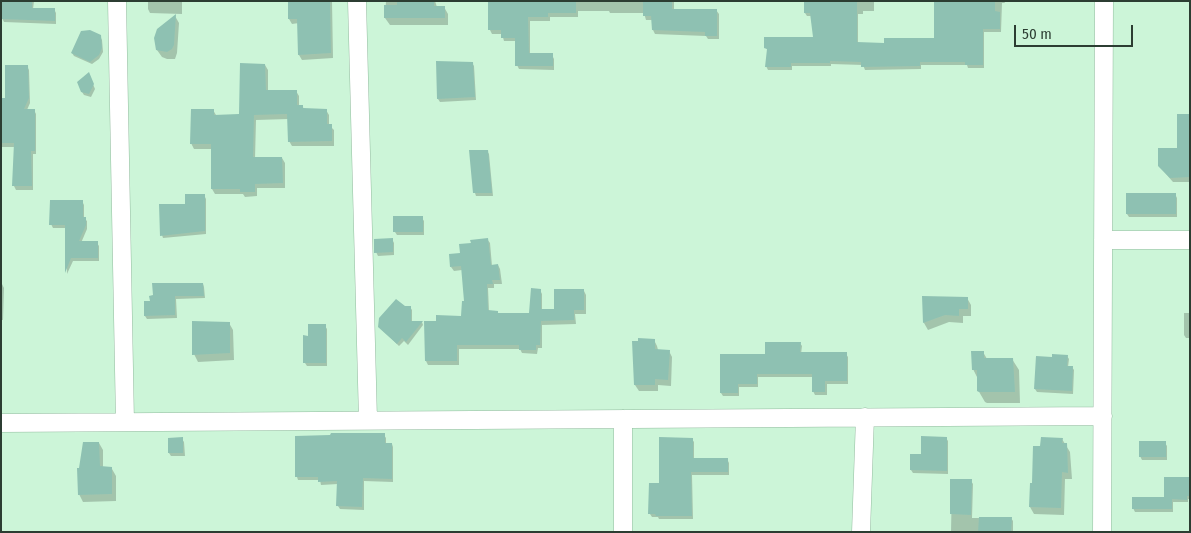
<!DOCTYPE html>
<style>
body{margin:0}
#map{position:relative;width:1191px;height:533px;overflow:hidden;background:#ccf5d8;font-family:"Fira Sans Condensed",sans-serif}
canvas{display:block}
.frame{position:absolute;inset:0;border:2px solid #2c3d32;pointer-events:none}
.scale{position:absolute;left:1014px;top:25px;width:119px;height:22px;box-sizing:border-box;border:2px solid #2c3d32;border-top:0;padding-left:6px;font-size:15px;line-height:18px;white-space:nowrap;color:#2c3d32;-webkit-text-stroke:4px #ccf5d8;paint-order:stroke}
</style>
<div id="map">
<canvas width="1191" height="533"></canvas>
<div class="frame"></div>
<div class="scale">50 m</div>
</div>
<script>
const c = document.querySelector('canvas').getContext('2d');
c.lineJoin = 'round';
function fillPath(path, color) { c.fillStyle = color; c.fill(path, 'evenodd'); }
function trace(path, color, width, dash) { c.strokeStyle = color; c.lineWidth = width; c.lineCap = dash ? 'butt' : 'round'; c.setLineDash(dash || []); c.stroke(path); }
const shadow = new Path2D(`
 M2,1H34L33,9H54L56,13V24L4,22L2,18Z
 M148,1H182V14L150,13L148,9Z
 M289,1H332L333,58L302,60L299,55V23L292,24L289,19Z
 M386,1H435L437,7H444L448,14V25H390L385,18Z
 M490,1H674V11L716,10L719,14V39H708L706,36L655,34L653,30V20H646L644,13H610L609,11H578V17H550V21H530V55H552L554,59V70L519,69L517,65V41H504L502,34H492L490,30Z
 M805,1H874V11H863V14H858V44H885L935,39V1H1004L1005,3H1002L1001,32H984V68H968L967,65H921V69L865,70L863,65L831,64V66H792V70H768L766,66L768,51L766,48L814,39L811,16H807L805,13Z
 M175,16L179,23L177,53L175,59H167L162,57L157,50Z
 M100,36L102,40L103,52L99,59L92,64L74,56L72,53Z
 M472,63L474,66L476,100L440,102L438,99Z
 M265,65L268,70V91H296L299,96V107H303L304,110H326L329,115V125L334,130V146H292L289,141V119L256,120L255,159L282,158L285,163V188H257V196L245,197L243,194H215L212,189V149H194L191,143L213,110L216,115H240Z
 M27,66L29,70L30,103L27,110H34L36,114V154H33V190H16L14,186L15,147H1V109Z
 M90,77L95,89L91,97L84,95L82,92Z
 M1178,115H1190V182H1173L1159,166L1179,149Z
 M487,151L489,154L493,196H476L475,193Z
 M1175,194L1177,198V217H1129L1127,214Z
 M204,195L206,199V234L163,238L162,235L186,205Z
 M82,201L84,205V218L87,221V229L81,243H97L99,246V261H73L67,274L66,228H53L51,224Z
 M422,218L424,221V235H397L395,232Z
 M392,239L394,243V255L378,256L376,252Z
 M487,239L490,243L492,266L498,265L500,269L502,284H494V288H488L489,312L499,314H530L540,290L542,294V310H556L584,291L586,295V314H575L576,324L542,325V348H538L537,354L522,353L520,349H459V365H428L426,361L437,322L462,317L466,302L462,270L454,271L451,267L461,254L472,244Z
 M1,282L4,288L3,320H1Z
 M203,284L204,287L205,298L176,299L177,318L147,319L145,316L151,302Z
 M923,297L967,298L971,305V316H963V323L949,322L928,330L924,323Z
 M410,307L412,310V322H422L423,325L408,345L404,341L399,346L379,327L404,308Z
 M1184,313H1190V338H1186L1184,335Z
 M229,323L233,330L234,360L198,362L194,354Z
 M325,326L327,329V366H307L305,363L304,337H309Z
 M654,340L657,346L658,350L669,351L672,357L671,386L658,385V391H639L635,385Z
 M800,343L802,346L801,354H846L848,357V384H827V395H815L813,391V377H758V387H739V396H723L721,393L766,355Z
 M983,352L987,359H1012L1019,370L1020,403H987L985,402L978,390V379L973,369Z
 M1067,356L1069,359L1068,367H1072L1074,370L1073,394L1037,392L1035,389L1037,358L1054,359Z
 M384,435L386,438V444H392L393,447V482L364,481V510L340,509L338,506V484L321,485L320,480H298L297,477Z
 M946,438L948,441V474L913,473L911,470L922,455Z
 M182,439L184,442L185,456H171L169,453Z
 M692,439L694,442V459H727L729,463V475H692L693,519H659L658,517H652L650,514L660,484Z
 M1062,439L1070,452L1072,479H1065L1064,515L1034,514L1030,507L1042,447Z
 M99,443L103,450V467L112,469L116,476V501L83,502L79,494Z
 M1165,443L1167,446V460H1142L1140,456Z
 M1190,478V499H1188V502H1173V512H1135L1133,508L1165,498Z
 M952,480L971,481L973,484L972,518H1011L1013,521V532H951Z`);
const building = new Path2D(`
 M1,1H32V8H55V21L1,19Z
 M288,1H330L331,53L298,55L297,19H288Z
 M397,1H434V6H445V18H384V5H397Z
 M488,1H576V13H548V17H528L529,53H553V66H515V38H501V30H488Z
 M643,1H672V9H717V36H705V32L652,30L651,16H643Z
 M804,1H857V42L884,43V38H934V1H995V11L1000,12V29H983V65H965V62H920V66L861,67V62L830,61V63H791V67H765L767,49L764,48V37H813L810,13H804Z
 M176,14L174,45L172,49L167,52L156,50L154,38L157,29Z
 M90,30L101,35L102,48L99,55L90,62L71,53L81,31Z
 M436,61L473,62L475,97L437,99Z
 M240,63L265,64L266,90H297V105H303V108L327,109V124H332V141L288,142L287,114L254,115L253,157H282L283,183L255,184V192H240V189H211V144H190L191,109H214V115L239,114Z
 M5,65H28L29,98L24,109H35V151H31L32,186H12L14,143H1V98H5Z
 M89,72L94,84L89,94L81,92L77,82Z
 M1177,114H1189L1190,177L1170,178L1158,166V148H1177Z
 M469,150H488L492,193H473Z
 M1126,193H1176V214H1126Z
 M185,194H205V231L160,236L159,204H185Z
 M50,200H83V217H86V225L79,241H98V258H71L65,273V225H49Z
 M393,216H423V232H393Z
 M393,238V252L374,253V239Z
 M488,238L491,265L498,264L500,280H492L493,284H487L488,310L498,311V313H529L531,288L541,289V309H554V289H584V310H574V320L541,321L540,345H536V350H519V345H457V361H425L424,321H436V315L461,316L462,301H464L461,266L450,267L449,254L460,253L459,244L471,243L470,240Z
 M152,283H203L204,296H175V315L144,316V301H150L149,296L153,295Z
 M922,296L968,297V309H959V316L945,315L923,323Z
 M396,299L405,306H411V321H423L406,342L402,338L397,344L378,327L379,318Z
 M192,321L230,322V353L192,355Z
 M308,324H326V363H303V335L308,336Z
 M638,338L655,339V349L670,350L668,380L655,379V385H634L632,341H638Z
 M765,342H801L800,352H847V381H825V392H812V374H757V384H738V393H720V354H765Z
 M971,351H984V358H1013L1015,392H979L977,391V370H972Z
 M1052,354L1068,355L1067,366H1073L1072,391L1034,389L1036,356L1052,357Z
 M331,433H385V443H392V479L363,478L362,507L336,506L337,481L318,482V477H295V436L330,435Z
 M921,436L947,437V471L910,470V454H921Z
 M183,437V453H168V438Z
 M659,437L693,438V458H728V472H691L692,516H656L655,514H648L649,483H659Z
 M1041,437L1063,438L1062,443H1067L1068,473L1062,472L1061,508L1029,507L1030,483H1032L1033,446H1040Z
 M1139,441H1166V457H1139Z
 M83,442H99L100,466L112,467V494L78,495L77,468H79Z
 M1164,477H1190V496H1187V500L1172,499V509H1132V497H1164Z
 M950,479H972L971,515L950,514Z
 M979,517H1012L1011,532H978Z`);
const minor = new Path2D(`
 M117,1L125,422
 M357,1L368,420
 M1103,240H1190
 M1,423L1103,416
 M623,532V419
 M861,532L865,417
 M1102,532L1104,1`);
fillPath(shadow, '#0003');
fillPath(building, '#8ec1b2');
trace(minor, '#93bb9f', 19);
trace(minor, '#fff', 18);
</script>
